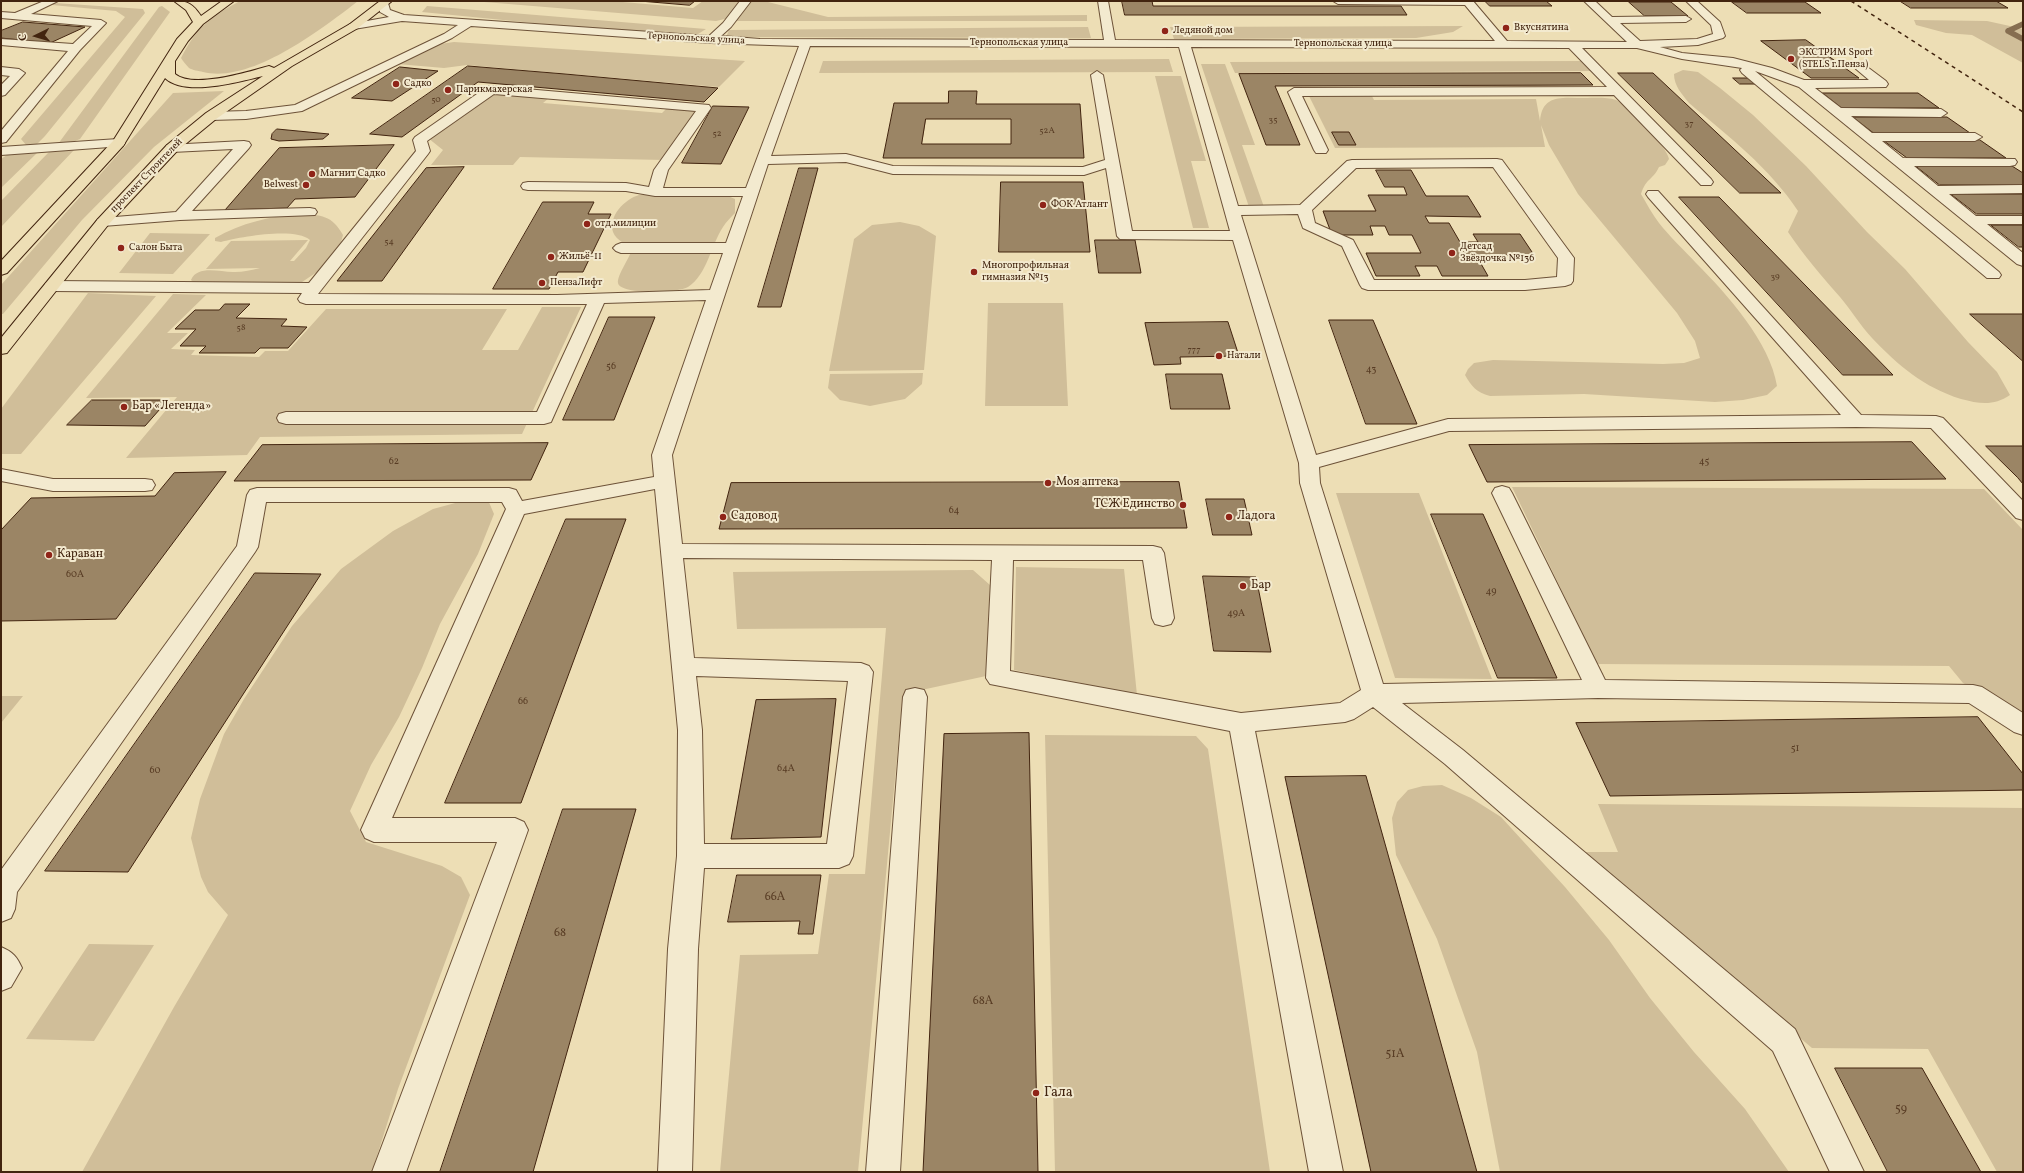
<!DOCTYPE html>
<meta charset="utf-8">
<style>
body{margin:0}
#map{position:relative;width:2024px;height:1173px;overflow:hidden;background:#eddeb5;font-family:Vollkorn,serif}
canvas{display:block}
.frame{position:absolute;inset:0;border:2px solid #42240f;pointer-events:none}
.north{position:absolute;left:16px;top:16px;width:40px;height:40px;-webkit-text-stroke:3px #f3eacf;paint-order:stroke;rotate:265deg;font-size:11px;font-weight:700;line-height:16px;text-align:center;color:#42240f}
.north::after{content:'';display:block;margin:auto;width:14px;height:18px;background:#42240f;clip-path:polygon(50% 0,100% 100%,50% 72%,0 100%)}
</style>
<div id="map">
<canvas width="2024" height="1173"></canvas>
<div class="frame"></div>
<div class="north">С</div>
</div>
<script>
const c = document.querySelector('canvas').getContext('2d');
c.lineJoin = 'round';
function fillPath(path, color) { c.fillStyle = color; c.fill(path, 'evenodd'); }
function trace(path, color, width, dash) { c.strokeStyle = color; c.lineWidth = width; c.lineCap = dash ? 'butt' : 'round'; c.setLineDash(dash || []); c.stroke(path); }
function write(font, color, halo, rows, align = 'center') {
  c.font = font + ' Vollkorn,serif'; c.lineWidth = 4; c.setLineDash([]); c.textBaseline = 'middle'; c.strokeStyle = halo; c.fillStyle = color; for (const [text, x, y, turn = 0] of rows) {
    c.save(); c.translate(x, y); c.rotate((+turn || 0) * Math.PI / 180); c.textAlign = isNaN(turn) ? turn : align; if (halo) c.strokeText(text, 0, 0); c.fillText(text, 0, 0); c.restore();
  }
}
const green = new Path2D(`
 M240,1H358C322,29 251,84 203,72C199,71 192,70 189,68C186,65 183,61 181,58C197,27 210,17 240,1Z
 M472,1H611L693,8L703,1H742L729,18L716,21Z
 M751,1H768V2L828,17L1087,15V21H735Z
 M55,3L143,9L145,13L45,136L35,146H27L21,139L125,17L116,11L52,5Z
 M162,6L170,12L80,139L70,143L58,144L159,7Z
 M427,6L706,29L698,34L688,35L614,31L422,12Z
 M1914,20L1987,21L2019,28L2023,29V63L1972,35L1946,33L1916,25Z
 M1463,26L1453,32L1416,38L1174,39L1170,27Z
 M1088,27L1091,38L726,37L729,30Z
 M454,42L745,61L719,87L467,65L444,68L397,64L440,44Z
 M1169,59L1173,72L819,73L823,61Z
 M1583,61L1593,71L1235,73L1230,62Z
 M1201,64H1225L1255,145H1242L1264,207H1249Z
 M1683,70L1698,72L1720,88L1753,115L1806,166L1867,232L1905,269L1968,342L1997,372L2010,395C1994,406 1980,404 1961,399C1923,387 1899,366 1872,338C1860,325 1851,310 1840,297C1820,274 1805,257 1788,232L1798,211C1770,168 1728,136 1689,103C1682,94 1674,86 1674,74Z
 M1155,76H1181L1206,161H1191L1209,228H1193Z
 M224,91L154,147L82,220L3,314H1V285L173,93Z
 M494,92L549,98L543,103L662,113L668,107L697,110L664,160L520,157L513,165H431L443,150L428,138Z
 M1308,94H1371L1374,100L1536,99L1540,121C1542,93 1564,98 1585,98C1594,98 1607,97 1616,100C1628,105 1667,146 1669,159L1665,165L1659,167C1653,180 1646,178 1641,194C1647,204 1652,214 1659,223C1670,237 1684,250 1696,263C1727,294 1770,342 1777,386L1767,395L1743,400L1715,402L1584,394L1490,396C1476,392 1472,387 1465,375L1468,369L1474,363L1493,360L1663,364L1684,363L1700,358L1695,341L1677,313L1578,194L1549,145L1541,125L1545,147L1335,148Z
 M74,150L1,227V201L49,152Z
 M10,153H37L1,188V159Z
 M655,194L728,196L735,199V213C731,217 726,222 723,227C711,245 707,275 688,287C678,293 620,295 618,283C617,276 628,260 631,252C628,243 616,241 613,232C608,216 625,199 639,195C644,194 650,194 655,194Z
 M300,214C321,215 332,215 343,235L341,242L317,272L302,282L292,285L194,283L191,280C198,264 222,273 235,272C243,272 252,270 260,268L206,269L231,241L308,240L290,261H294L306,248L310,240C295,227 240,237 221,242L215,241V238C241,223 271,216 300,214Z
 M900,222L919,226L936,236L924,370L829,371L854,239L872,225Z
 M150,233L210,234L173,274L119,273Z
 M88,293L156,296L21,454H1V409Z
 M173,294L206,295L167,333H188L171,349L195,350L191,355L259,357L265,351H288L326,309H507L482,350H518L542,307H581L522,434L260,437L247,455L126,458L177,397L86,398Z
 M988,303H1063L1068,406H985Z
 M923,373L922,384L905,399L870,406L840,400L828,388L830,374Z
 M1512,487L1984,489L2023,530V715L1963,683L1949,666L1597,664Z
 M1336,493H1419L1492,679L1395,678Z
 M488,500L494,514L478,554L440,624L422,668L399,717L371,765L350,811L366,842L442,866L461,877L470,895L398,1089L372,1172H82L174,1007L228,915L208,892L201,877L191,838L200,799L224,734L244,699L292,626L341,569L393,531L433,509L459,502Z
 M1016,567L1124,569L1137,695L1014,670Z
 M973,570L990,585L986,676L903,694L858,1172H720L740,955L818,954L829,874H865L886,628L737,629L733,572Z
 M1,696H23L1,723Z
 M1045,735L1196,736L1208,749L1270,1172H1055Z
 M1442,785L1471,798L1501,817L1565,887L1609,940L1650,998L1694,1052L1745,1109L1789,1172H1500L1477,1052L1437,939L1396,855L1392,818L1397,802L1408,790L1423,786Z
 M1598,804L2023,808V1172H1997L1928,1049L1812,1048L1580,852H1618Z
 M89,944L154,945L94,1041L26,1039Z`);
const stream = new Path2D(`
 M2008,31L2023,39
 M2008,31L2023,24`);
const building = new Path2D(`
 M640,1H695L690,5Z
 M1122,1H1152L1153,6H1401L1407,15H1125Z
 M1485,1H1546L1552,6H1490Z
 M1900,1H1996L2008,8H1911Z
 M1629,2H1671L1688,16H1645Z
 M1732,2H1805L1821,13H1747Z
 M23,22L85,27L50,43L1,38V31Z
 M1806,40L1859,78H1811L1761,41Z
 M468,66L565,74L718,88L704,102L478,82L402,137L370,134Z
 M400,67L438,71L392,101L352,98Z
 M1581,73L1593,85L1275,86L1300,145H1266L1239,74Z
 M1618,73H1653L1781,193H1740Z
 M1733,78H1754L1761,84H1740Z
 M949,91H977L976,104H1080L1084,158H883L894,103H948ZM926,119H1011V144H922Z
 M1823,93H1918L1939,108H1842Z
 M713,106L749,107L721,164L682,163Z
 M1853,117H1947L1970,133H1874Z
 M277,129L329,134L323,139L279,141L271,139L272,134Z
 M1332,132H1349L1356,145H1339Z
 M1980,140L2006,158H1907L1884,141Z
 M394,145L355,197L295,199L287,208L225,210L279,148Z
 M1916,166H2012L2023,173V185H1940Z
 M464,167L382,281H337L426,168Z
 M799,168H818L781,307H758Z
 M1376,170H1411L1426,196H1468L1481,217L1425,216L1429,223H1449L1460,242H1478L1473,234H1520L1534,255H1476L1488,276H1442L1437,266H1415L1420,276H1376L1366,253H1421L1412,235H1389L1385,226H1370L1373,235H1332L1323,211H1376L1368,195H1407L1404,187H1385Z
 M1001,182H1083L1090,252H999Z
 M1951,194H2023V214H1977Z
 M1679,197H1719L1893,375H1843Z
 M543,202H594L588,214H611L583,272H558L549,289H493Z
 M1991,225H2023V247H2019Z
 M1095,240H1135L1141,273H1099Z
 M225,304H250L236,318L287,319L281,326L307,327L288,348H260L255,353H199L206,346H180L196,329H175L195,310H219Z
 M1970,314H2023V361Z
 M609,317H655L614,420H563Z
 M1329,320H1373L1417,424H1366Z
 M1228,322L1239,356L1180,357L1181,364L1154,365L1145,323Z
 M1166,374H1222L1230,409H1171Z
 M92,400H168L145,426L67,425Z
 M1912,442L1946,479L1487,482L1469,445Z
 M548,443L531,480L234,481L262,445Z
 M1986,446H2023V484L2018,478Z
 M226,472L116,619L1,621V530L31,498L155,496L174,473Z
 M1179,482L1187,528L719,529L731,483Z
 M1206,499H1244L1252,535H1213Z
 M1431,514H1483L1557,678H1498Z
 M566,519H626L521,803H445Z
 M255,573L321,574L128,872L45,871Z
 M1203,576L1256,577L1271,652L1214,651Z
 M836,699L821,837L731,839L756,700Z
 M1978,717L2023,774V790L1610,796L1576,723Z
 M1029,733L1038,1172H923L944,734Z
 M1366,776L1477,1172H1371L1285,777Z
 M563,809H636L533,1172H440Z
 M737,875H821L813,934H798L800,921L728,922Z
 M1835,1068H1922L1981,1172H1888Z`);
const minor = new Path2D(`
 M44,1H58L31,14L101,20L106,23L80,50L6,142L1,143V131L68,51L1,45V39L73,44L92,26L1,18V12L15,13Z
 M740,1H751L731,27L721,36L760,39L1104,40L1098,1H1108L1115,40L1495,41L1465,5L1338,4L1333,1H1473L1507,41L1627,42L1584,1H1595L1612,17L1686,16L1691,19L1686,22L1620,23L1640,41L1697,39L1713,34L1711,25L1686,1H1697L1720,22L1725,36L1723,38L1698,45L1660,47L1682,53L1733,58L1772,68L1804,80H1869L1856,69L1858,66H1866L1886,81L1888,84L1886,87L1815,88L1841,108L1941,109L1947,113L1941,117L1851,116L1872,133H1975L1982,137L1975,141H1882L1903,158L2015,159L2017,162L2015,165L2010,166H1914L1938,186L2023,185V193L1949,194L1976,216H2023V224H1987L2023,253V266L2017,264L1799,87L1755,71L1999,272L2001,275L1999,278H1987L1742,73L1740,70L1742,68L1682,59L1637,48H1582L1711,179L1713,182L1711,185H1701L1614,95L1302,96L1328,150L1326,153H1316L1314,150L1288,92L1294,88L1607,87L1569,48L1191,47L1238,206L1300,205L1347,161L1352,160L1497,159L1502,160L1574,258L1573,281L1571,284L1565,286L1525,290H1368L1362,288L1360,285L1342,246L1303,228L1298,214L1241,215L1316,455L1448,419L1841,415L1648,197L1646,194L1648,191H1658L1861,415L1936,416L1943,418L2023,501V520L2016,518L1931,428L1856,427L1449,431L1319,467L1320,483L1383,684L1582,680L1492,493L1495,488L1502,486L1509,488L1512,493L1605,680L1973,685L1982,687L2023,713V735L2014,732L1969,703L1598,698L1402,703L1463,750L1795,1029L1864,1172H1830L1773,1051L1445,764L1373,707L1354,719L1345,722L1255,731L1343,1172H1309L1230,731L990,684L986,678L992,560L683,558L694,658L861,663L869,666L873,672L853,856L849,864L839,868H704L698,949L692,1172H658L668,949L677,856L678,730L655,489L524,514L392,818H515L524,822L528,830L406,1172H372L497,842H374L365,838L361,830L506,509L502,502H266L258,547L255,552L17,892L15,909L11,918L1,922V870L237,546L247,495L250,490L257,488H509L516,490L522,501L654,477L652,455L706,300L604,303L551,422L544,424H286L279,422L277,418L279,414L286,412H537L587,304H306L300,302L298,299L302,293L52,291L46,289L44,286L46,283L52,281L309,283L416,151L413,140L415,137L487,87L491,86L709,105L711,108L668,170L663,188H746L799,46L711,43L471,26L452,38L302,111L246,119L211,120L205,116L211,112L246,111L295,105L444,34L458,25L402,21L354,29L350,28L348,26L350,24L389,17L380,12L379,5L384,2L388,3L390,10L404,15L709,36L723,23ZM810,46L1179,47L1230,231H1132L1103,75L1097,71L1091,75L1105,160L1083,167L893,166L846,154L771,156ZM494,94L696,111L654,170L649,187L626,183L528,182L523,183L521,186L523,189L528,190L626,191L655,196H743L726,243H621L616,245L613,248L616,251L621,253H723L710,290L557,295L318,294L428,154L430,151L427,141ZM846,162L893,174L1084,175L1106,168L1117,236L1120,239L1233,240L1299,463L1300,483L1361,690L1340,703L1241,713L1010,671L1013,560H1143L1152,618L1155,624L1163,626L1171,624L1174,618L1164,553L1161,548L1153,546L682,544L672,455L768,164ZM1493,167L1558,258L1557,277L1525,280H1374L1353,240L1315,223L1312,210L1356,168ZM696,676L848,681L827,844H704L702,730Z
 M1,67L19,69L25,73L5,95L1,96V85L10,76L1,75Z
 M118,139L123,140L125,143L123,146L1,155V147Z
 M244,141L249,142L251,145L249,148L192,211L310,208L315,209L317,212L315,215L180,220L103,226L98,225L96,222L98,219L103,218L176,212L233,149L172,152L167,151L165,148L167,145Z
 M1,469L53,479H145L152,480L155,485L152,490L145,491H53L1,481Z
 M915,688L924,690L927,697L900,1172H866L903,697L906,690Z
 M1,947C13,952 17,957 22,968L11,987L1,991Z`);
const major = new Path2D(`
 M174,1C188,1 193,4 201,16L222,1H234L203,24L188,41L175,61V74C193,89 248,72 269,66L274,68L350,24L380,1H392L358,28L292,66L216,119L177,151L108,225L7,353L1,354V338L98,219L167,145L206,113L263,76C238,82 185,97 165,78L123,146L7,273L1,275V261L113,141L177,39L193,22L186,10Z`);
const rail = new Path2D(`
 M1851,1L2023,112`);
const markers = [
 [1506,28,4,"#8f2418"],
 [1165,31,4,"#8f2418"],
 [1791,59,4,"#8f2418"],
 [396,84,4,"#8f2418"],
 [448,90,4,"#8f2418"],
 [312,174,4,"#8f2418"],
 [306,185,4,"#8f2418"],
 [1043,205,4,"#8f2418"],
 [587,224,4,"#8f2418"],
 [121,248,4,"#8f2418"],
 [1452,253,4,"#8f2418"],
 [551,257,4,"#8f2418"],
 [974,272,4,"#8f2418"],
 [542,283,4,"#8f2418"],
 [1219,356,4,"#8f2418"],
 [124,407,4,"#8f2418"],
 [1048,483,4,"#8f2418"],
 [1183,505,4,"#8f2418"],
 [723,517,4,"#8f2418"],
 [1229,517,4,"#8f2418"],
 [49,555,4,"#8f2418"],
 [1243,586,4,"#8f2418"],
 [1036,1093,4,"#8f2418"]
];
const farNumbernames = [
 ["50",436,100],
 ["35",1273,120],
 ["37",1689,124],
 ["52А",1047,131],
 ["52",717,134],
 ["54",389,242],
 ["39",1775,277],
 ["58",241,328],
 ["777",1194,350]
];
const farPoinames = [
 ["Вкуснятина",1514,28],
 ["Ледяной дом",1173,31],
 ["ЭКСТРИМ Sport",1799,53],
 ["(STELS г.Пенза)",1799,65],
 ["Садко",404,84],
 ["Парикмахерская",456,90],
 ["Магнит Садко",320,174],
 ["Belwest",298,185,"right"],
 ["ФОК Атлант",1051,205],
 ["отд.милиции",595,224],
 ["Детсад",1460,247],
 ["Звёздочка №136",1460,259],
 ["Салон Быта",129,248],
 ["Жильё-11",559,257],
 ["Многопрофильная",982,266],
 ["гимназия №13",982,278],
 ["ПензаЛифт",550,283],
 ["Натали",1227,356]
];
const farStreetnames = [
 ["Тернопольская улица",696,39,3],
 ["Тернопольская улица",1019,43],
 ["Тернопольская улица",1343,44],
 ["проспект Строителей",147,176,-46]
];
const numberNames = [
 ["56",611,367],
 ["43",1371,370],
 ["62",394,462],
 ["45",1704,462],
 ["64",954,511],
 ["60А",75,575],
 ["49",1491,592],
 ["49А",1236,614],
 ["66",523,702],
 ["51",1795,749],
 ["64А",786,769],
 ["60",155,771]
];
const poiNames = [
 ["Бар «Легенда»",132,407],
 ["Моя аптека",1056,483],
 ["ТСЖ Единство",1175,505,"right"],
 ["Садовод",731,517],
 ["Ладога",1237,517],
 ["Караван",57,555],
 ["Бар",1251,586]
];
const nearNumbernames = [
 ["66А",775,898],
 ["68",560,934],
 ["68А",983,1002],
 ["51А",1395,1055],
 ["59",1901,1110]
];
const nearPoinames = [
 ["Гала",1044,1093]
];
fillPath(green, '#d0be99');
trace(stream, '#866e51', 5.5);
fillPath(building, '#9b8565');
trace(building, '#42240f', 1);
trace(minor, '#6d5238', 2);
trace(major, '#42240f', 2);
fillPath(minor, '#f3eacf');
fillPath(major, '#eddeb5');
trace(rail, '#42240f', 1.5, [4, 4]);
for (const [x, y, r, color] of markers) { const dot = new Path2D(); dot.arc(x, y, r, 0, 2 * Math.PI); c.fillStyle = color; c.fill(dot); trace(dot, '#f3eacf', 1.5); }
write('9px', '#583c24', null, farNumbernames);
write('10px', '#42240f', '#f3eacf', farPoinames, 'left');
write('10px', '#42240f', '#f3eacf', farStreetnames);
write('10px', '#583c24', null, numberNames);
write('12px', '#42240f', '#f3eacf', poiNames, 'left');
write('12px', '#583c24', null, nearNumbernames);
write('14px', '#42240f', '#f3eacf', nearPoinames, 'left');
</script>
